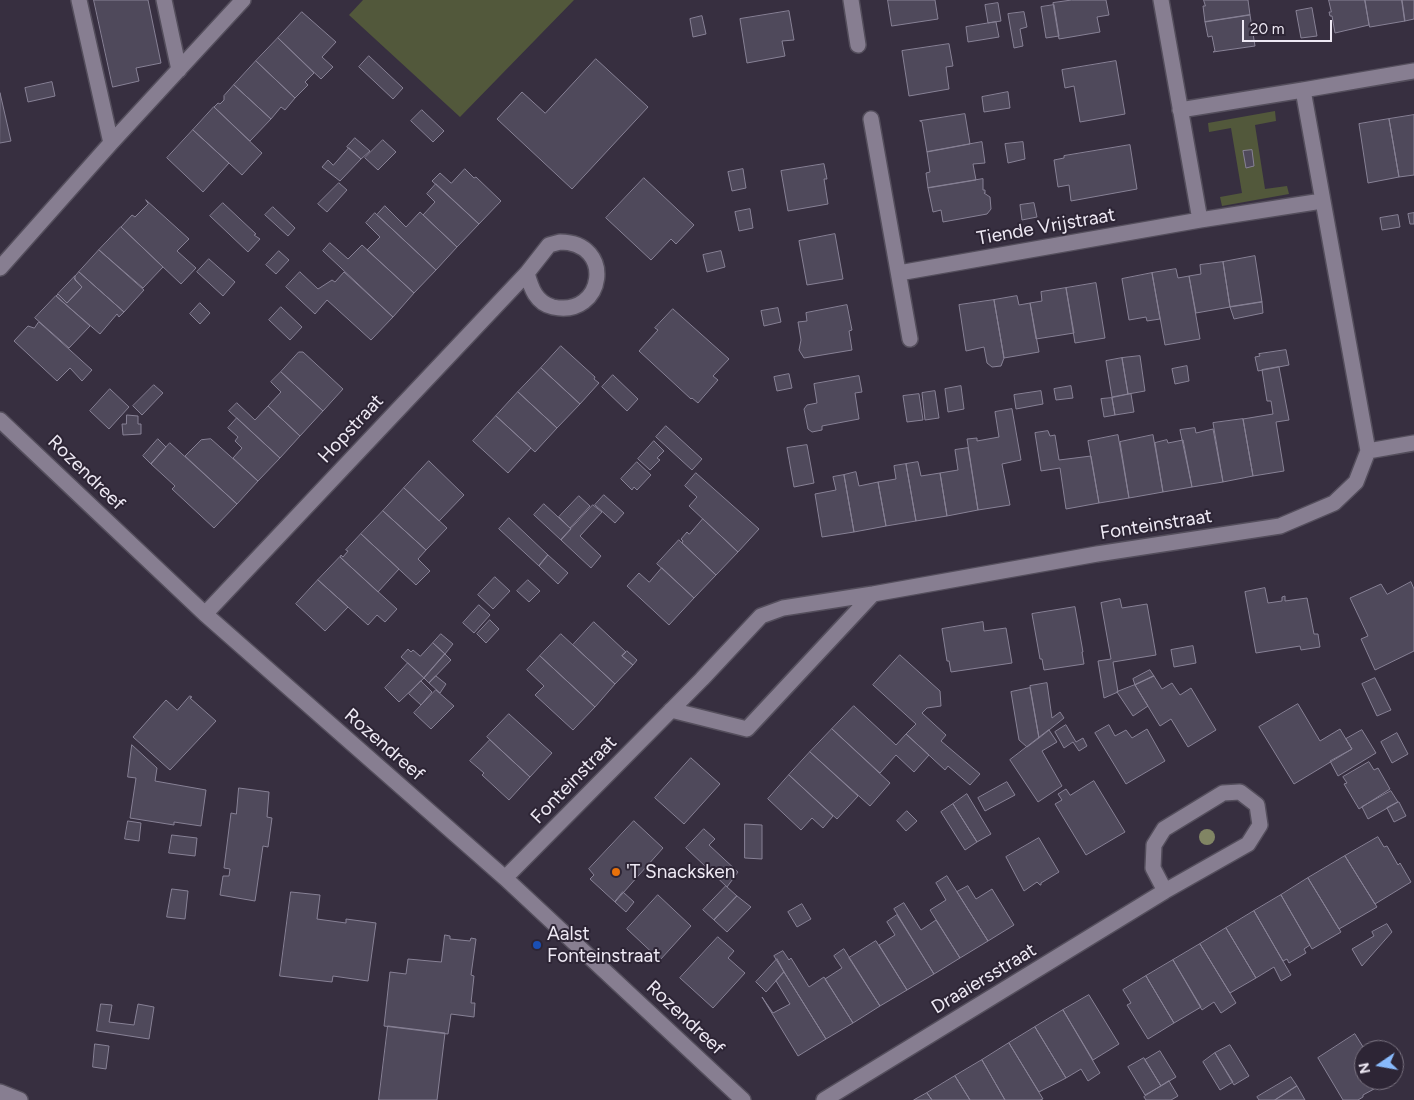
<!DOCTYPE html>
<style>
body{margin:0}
#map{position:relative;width:1414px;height:1100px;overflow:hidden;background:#372f40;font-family:Figtree,sans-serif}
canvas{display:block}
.north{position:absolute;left:1354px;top:1040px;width:50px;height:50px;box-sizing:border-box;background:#2d2535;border:1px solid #7a7381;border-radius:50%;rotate:258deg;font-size:14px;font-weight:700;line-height:20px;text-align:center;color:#eee9f4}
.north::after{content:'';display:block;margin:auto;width:18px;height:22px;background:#88bafc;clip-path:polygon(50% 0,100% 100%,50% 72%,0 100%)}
.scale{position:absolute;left:1242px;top:20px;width:90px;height:22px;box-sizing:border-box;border:2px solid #eee9f4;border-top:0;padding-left:6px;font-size:15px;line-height:18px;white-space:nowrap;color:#eee9f4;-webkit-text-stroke:4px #2d2535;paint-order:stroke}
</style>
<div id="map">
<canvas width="1414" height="1100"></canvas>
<div class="north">N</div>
<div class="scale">20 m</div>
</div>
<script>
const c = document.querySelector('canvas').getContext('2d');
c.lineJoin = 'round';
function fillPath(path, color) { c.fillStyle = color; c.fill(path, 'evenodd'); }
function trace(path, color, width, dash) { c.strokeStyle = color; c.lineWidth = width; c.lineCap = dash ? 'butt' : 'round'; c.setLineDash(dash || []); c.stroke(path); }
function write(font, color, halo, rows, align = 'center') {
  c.font = font + ' Figtree,sans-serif'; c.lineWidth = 4; c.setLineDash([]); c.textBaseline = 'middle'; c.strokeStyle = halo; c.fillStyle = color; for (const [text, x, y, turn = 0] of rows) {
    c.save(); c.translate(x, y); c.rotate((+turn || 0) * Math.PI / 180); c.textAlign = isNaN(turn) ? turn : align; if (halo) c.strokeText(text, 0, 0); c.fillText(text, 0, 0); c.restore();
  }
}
const green = new Path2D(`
 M363,0H574L460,117L349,15Z
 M1275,111L1276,121L1255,125L1265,189L1287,186L1289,194L1222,206L1220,197L1242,193L1231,128L1209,132L1208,123Z`);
const building = new Path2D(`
 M94,0H148L161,63L136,68L139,81L113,87Z
 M888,0H935L938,19L892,26Z
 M1072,0H1106L1109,15L1097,17L1100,32L1059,39L1053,3Z
 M1204,0H1248L1250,15L1205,22L1203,6H1205Z
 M1329,0H1365L1369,25L1335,33L1332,16H1330L1329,12H1331Z
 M1365,0H1402L1405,21L1370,27Z
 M1402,0H1414V19L1405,21Z
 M998,3L1001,21L988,23L985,5Z
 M1054,5L1059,36L1046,38L1041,7Z
 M1312,8L1317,36L1301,38L1296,11Z
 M789,11L794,40L782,41L785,56L747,63L740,19Z
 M302,12L336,42L322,57L333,67L321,79L278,38Z
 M1024,12L1027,27L1020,29L1023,46L1014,48L1008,14Z
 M1250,15L1255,46L1213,52L1215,51L1212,36L1208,37L1205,22Z
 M702,16L706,34L693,37L690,19Z
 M996,22L999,37L968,42L966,27Z
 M278,38L314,73L305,82L308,85L295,98L256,61Z
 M949,44L953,66L946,67L949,89L909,96L902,51Z
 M369,56L403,88L393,99L359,67Z
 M596,59L648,107L572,189L497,119L522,92L545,113Z
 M256,61L295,98L285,110L281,107L271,119L234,85Z
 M1116,61L1125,114L1080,122L1074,86L1065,88L1062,70Z
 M52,82L55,96L28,102L25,88Z
 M234,85L271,119L250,141L214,107L218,103L220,104L224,100V96Z
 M1008,92L1010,108L984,112L982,97Z
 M0,93L11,141L0,143Z
 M214,107L262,153L242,175L193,130Z
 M422,110L444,131L433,142L411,121Z
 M965,114L970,144L927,152L922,122L920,121Z
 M1414,115V175L1399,177L1389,119Z
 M1389,119L1399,177L1368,183L1359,124Z
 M193,130L229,163L203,192L167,158Z
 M355,138L370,151L361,159L347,147Z
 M383,140L396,152L378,170L365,158Z
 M982,142L985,163L973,164L976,180L928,188L926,173L930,172L927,152Z
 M1023,142L1025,159L1008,163L1005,144Z
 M1130,145L1137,189L1071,201L1069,185L1058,187L1054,160L1064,158V156Z
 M349,148L361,159L340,181L322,167L328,160L333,165Z
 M1252,150L1254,166L1246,168L1243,151Z
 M824,164L827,179H824L828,204L788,211L781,171Z
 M465,169L474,178L476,177L501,201L479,224L432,181L440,173L451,183Z
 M743,169L746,188L732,191L728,172Z
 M644,178L694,225L676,244L671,239L651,260L606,218Z
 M983,179V190H985V193H984L990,197L991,209L987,214L943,222L941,210L933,212L928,188Z
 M339,183L347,190L327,212L318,204Z
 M436,184L479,224L457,247L423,215L435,202L427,194Z
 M146,200L189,239L177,251L196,268L181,284L121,227L132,215L135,217L148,204Z
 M223,203L256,234L254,235L260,239L248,252L210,216Z
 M1034,203L1037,217L1022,220L1020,205Z
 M385,206L406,227L420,212L457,247L436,270L377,215Z
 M273,207L295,228L288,236L265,215Z
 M750,209L753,228L739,231L735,212Z
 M375,213L436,270L414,293L367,250L380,237L366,223Z
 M1414,213V224H1410L1408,214Z
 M1398,215L1400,227L1382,230L1380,218Z
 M121,227L163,267L143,288L99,250Z
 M835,234L843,279L807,285L799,241Z
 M330,243L348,259L362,245L414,293L393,317L323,251Z
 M99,250L144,290L124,312L79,272Z
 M279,251L289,260L276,274L266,265Z
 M721,251L725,267L707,272L703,255Z
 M1255,256L1262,302L1230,307L1223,262Z
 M209,259L235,282L223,296L197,272Z
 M1223,262L1230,307L1196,313L1189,276L1201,274L1200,265Z
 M1176,269L1178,278L1189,276L1200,339L1165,345L1152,273Z
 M79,272L124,312L119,317L117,314L100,334L56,296L58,294L67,303L82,287L74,278Z
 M300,272L318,289L332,280L335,282L344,272L393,317L371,340L327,300L315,314L286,287Z
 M1152,273L1160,319L1147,321L1146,317L1129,320L1122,279Z
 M75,276V280L82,287L67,303L58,294Z
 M1096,283L1105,338L1075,343L1066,288Z
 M1066,288L1074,333L1036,339L1030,303L1042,301L1041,292Z
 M56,296L90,326L69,348L35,318Z
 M1017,296L1019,305L1030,303L1039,352L1004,358L994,300Z
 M994,300L1004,358L1001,366L992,367L987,363L984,347L966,351L959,305Z
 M1262,302L1263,313L1234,319L1230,307Z
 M200,303L210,313L200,324L190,314Z
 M847,305L852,330L849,331L852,350L804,358L799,350L801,340L798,322L807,321L806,313Z
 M281,307L302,327L290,340L269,320Z
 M778,308L781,322L764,326L761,311Z
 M673,309L729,359L713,376L718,380L698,403L692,398L691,399L639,351L658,330L655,328Z
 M39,322L92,370L82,381L70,368L57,381L14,341L28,326L34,328Z
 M561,346L595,377L594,379L599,383L580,404L541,368Z
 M1286,350L1289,365L1258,371L1255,357L1260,356L1259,354Z
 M299,352H303L343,389L323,411L281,372Z
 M1140,356L1145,391L1128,394L1122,358Z
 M1122,358L1128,394L1112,397L1106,361Z
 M1187,366L1189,381L1175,384L1172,369Z
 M1279,367L1289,420L1276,422L1284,471L1253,476L1243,419L1273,414L1271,401H1267L1262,370Z
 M541,368L580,404L557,428L518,392Z
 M281,372L323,411L300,436L268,406L281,392L271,382Z
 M789,374L792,388L777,391L774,377Z
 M613,375L638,399L627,411L602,387Z
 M859,376L862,392L855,393L859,419L822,426V430L812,432L808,429L804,409L807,405L817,403L814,384Z
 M154,385L163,393L142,415L133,406Z
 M961,386L964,409L948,412L945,389Z
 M1071,386L1073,398L1056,400L1054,389Z
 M110,389L129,407L109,429L90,411Z
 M935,391L939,418L925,420L922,393Z
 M1041,391L1043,404L1016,409L1014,395Z
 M518,392L557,428L535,452L496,416Z
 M919,394L923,420L907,422L903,396Z
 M1131,394L1134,412L1115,415L1112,398Z
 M1112,398L1115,415L1104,417L1101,399Z
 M237,403L255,420L268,406L300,436L280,458L229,411Z
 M1012,409L1021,460L1002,464L1010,505L978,510L967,439L977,438V441L999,437L995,412Z
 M127,415L138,416V424H141V434L123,435L122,424H126Z
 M496,416L531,448L508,473L473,441Z
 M237,418L280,458L258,481L233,458L242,448L235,441L238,437L228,428Z
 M1243,419L1253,476L1223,482L1213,423Z
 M666,426L702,459L692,470L656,437Z
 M1195,428L1196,433L1213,429L1223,482L1192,487L1180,430Z
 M1048,431L1050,436L1055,435L1059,460L1091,456L1099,503L1066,509L1060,468L1041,471L1035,433Z
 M1118,435L1129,498L1099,503L1088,441Z
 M1153,435L1163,492L1129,498L1120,442Z
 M158,439L166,447L151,464L143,456Z
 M211,439L258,481L237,504L185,456L201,440Z
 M1167,440L1168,443L1183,440L1192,487L1163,492L1155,443Z
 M654,441L664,451L657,458L660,460L650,470L638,459Z
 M170,443L237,504L214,528L172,489L175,486L151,464Z
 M807,445L814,483L794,487L787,448Z
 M968,448L978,510L947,516L940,473L958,470L955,450Z
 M429,461L464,495L439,521L404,488Z
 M637,462L651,475L637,490L634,487L632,490L621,479Z
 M918,462L921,476L940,473L947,516L916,521L906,464Z
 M906,464L916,521L886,526L878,482L896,479L894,466Z
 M856,472L859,486L878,482L886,526L854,532L844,475Z
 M696,473L759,529L738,552L689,506L697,497L685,486Z
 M844,475L854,532L822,537L815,494L836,490L833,477Z
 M404,488L447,528L426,550L383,511Z
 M604,495L624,513L615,523L595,505Z
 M579,496L590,506L570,528L559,517Z
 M544,504L571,529L561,540L534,515Z
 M593,505L602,512L580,536L601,556L591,568L561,540Z
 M383,511L426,550L418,559L430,571L416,585L361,534Z
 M509,518L548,555L539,566L499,529Z
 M703,519L738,552L716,575L682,543L683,541L681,539L687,532L689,534Z
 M361,534L399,569L378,592L340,557L341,555L343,557L348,551L346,550Z
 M679,540L716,575L694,598L657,564Z
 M548,555L568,573L558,584L539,566Z
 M340,557L397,609L385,622L377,615L368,625L318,580Z
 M662,568L694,598L669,625L627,586L639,573L649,582Z
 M495,577L510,591L493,609L478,595Z
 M318,580L348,607L325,631L296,604Z
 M528,580L540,591L529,602L517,591Z
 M1411,582L1414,589V651L1375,670L1361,639L1368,636L1350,598L1381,584L1387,594Z
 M1265,588L1268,603L1282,601V597L1285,596V601L1307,598L1314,634H1318L1320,647L1301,650L1300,646L1256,653L1245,592Z
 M1120,599L1122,608L1147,604L1156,655L1113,662L1118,692L1104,698L1098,661L1111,659L1101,603Z
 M479,605L490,615L474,633L463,623Z
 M1075,607L1083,652H1082L1084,664L1044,670L1042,659H1040L1032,614Z
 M490,620L499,629L486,643L477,634Z
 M594,622L626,652L622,656L633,665L615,684L573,645Z
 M983,622L984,631L1006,628L1012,663L951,672L949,661H947L942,629Z
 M441,634L453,644L445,654L433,643Z
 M561,634L615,684L595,707L540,656Z
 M433,643L445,654L424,678L401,657L408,649L411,652L413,650L420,656Z
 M1193,646L1196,663L1174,667L1171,650Z
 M627,651L637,660L633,665L622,656Z
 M445,654L451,660L429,683L424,678Z
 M900,655L940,691L941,706L927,708L922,713L946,735L941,741L980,774L970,785L948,766L945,770L906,734L916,724L873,685Z
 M540,656L595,707L573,730L535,695L544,686L527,670Z
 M408,663L424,678L399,702L385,688Z
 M1150,670L1154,676L1135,685L1133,679Z
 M436,676L446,684L440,693L429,683Z
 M1154,676L1162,689L1172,683L1180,695L1191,688L1216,730L1188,747L1171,719L1160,726L1135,685Z
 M1375,678L1391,710L1377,716L1362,684Z
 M421,681L432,692L421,705L409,694Z
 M1047,683L1052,718L1060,712L1064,718L1039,738L1030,686Z
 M1135,685L1148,706L1133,716L1117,692Z
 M1030,688L1039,738L1027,747L1019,740L1011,692Z
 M436,690L454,706L431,729L414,713Z
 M190,696L192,697L190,698L216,721L170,770L133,737L166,700L177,710Z
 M1298,704L1320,741L1340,729L1352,749L1294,784L1259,727Z
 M854,706L896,745L906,734L929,755L914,772L896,755L880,773L832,729Z
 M509,714L552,753L530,777L487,737Z
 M1066,725L1076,742L1083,738L1087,746L1079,751L1073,742L1064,748L1055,732Z
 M1109,725L1115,736L1126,730L1132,738L1147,729L1165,761L1126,784L1095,733Z
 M832,729L890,783L870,806L810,752Z
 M1049,730L1057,742L1042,751L1062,786L1038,802L1010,760Z
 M1362,730L1376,753L1338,776L1330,761L1352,749L1346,739Z
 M1397,733L1408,754L1392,763L1381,742Z
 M490,740L530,777L509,800L482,775L484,773L470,761Z
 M132,745L157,768L155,781L206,790L201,826L174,822V825L130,818L136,778L128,777Z
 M810,752L858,796L837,819L789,775Z
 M691,758L720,784L684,824L655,798Z
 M1369,762L1374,770L1378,768L1390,789L1359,809L1344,784L1347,783L1343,777Z
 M789,775L833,816L823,828L812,818L801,830L768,799Z
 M1094,781L1125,832L1086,855L1055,804L1062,800L1058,794L1066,789L1070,795Z
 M1007,782L1015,795L985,811L978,798Z
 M239,788L269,792L267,817L272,818L268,847L263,846L255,901L220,895L223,876H229L230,869L224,868L231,813L236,814Z
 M1391,791L1398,802L1368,819L1362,807Z
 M967,794L991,834L977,842L953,804Z
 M1398,802H1399L1406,816L1394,822L1387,808Z
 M953,804L977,842L965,850L941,812Z
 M907,811L917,821L906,831L897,821Z
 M128,821L141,823L139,841L125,839Z
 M634,821L663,848L615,902L590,879L594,875L589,869Z
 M745,824L762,825V859L745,858Z
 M704,829L715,839L709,845L738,872L727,887L686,848Z
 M172,835L197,838L195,856L169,853Z
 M1378,837L1384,847L1387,846L1398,865L1400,863L1411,882L1375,904L1345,856Z
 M1039,838L1059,872L1041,883V885H1040L1037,882L1024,891L1006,857Z
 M1345,856L1377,907L1339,929L1308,878Z
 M947,876L988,941L960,958L930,910L946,900L936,883Z
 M1308,878L1341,932L1312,949L1281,895Z
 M726,886L737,896L714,920L703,910Z
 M968,886L976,899L992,889L1014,925L988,941L957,892Z
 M172,889L188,891L185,919L167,917Z
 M291,892L320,895L317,919L346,923V919L376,923L368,981L333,976L332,982L280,976Z
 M623,892L634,902L626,912L615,902Z
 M658,895L691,926L660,960L627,929Z
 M1281,895L1310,945L1304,949L1306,953L1289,963L1287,959L1283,961L1254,911Z
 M737,896L751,907L727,932L714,920Z
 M904,903L921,930L936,920L960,958L934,974L894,909Z
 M802,904L811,919L797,927L788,912Z
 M1254,911L1291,975L1281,981L1274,967L1256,978L1226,928Z
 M897,915L934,974L907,990L879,945L895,935L887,922Z
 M1387,924L1392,932L1362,966L1352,949L1374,936L1372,932Z
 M1226,928L1256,978L1230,993L1200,944Z
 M445,935L450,936V939L470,941L471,938L476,939L471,975L474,976L471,1003H475L474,1017L451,1014L448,1034L384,1026L390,972L406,974L408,959L441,962Z
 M718,937L734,951L728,958L745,973L713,1008L680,978Z
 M876,941L907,990L880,1006L849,958Z
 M1200,944L1236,1003L1221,1013L1214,1002L1202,1010L1173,960Z
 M844,949L880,1006L853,1023L825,979L842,968L834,956Z
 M783,951L789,960L791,958L809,987L824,977L853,1023L826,1039L774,956Z
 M777,959L784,972L766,992L756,982Z
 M1173,960L1201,1007L1174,1023L1146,976Z
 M784,972L826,1039L798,1056L762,997L773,1013L790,1004L776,981Z
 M1146,976L1174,1023L1148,1039L1127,1005L1131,1003L1123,990Z
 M1089,995L1119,1044L1093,1060L1063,1010Z
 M101,1004L112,1005L109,1022L134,1025L138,1004L154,1007L149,1039L97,1031Z
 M1063,1010L1100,1073L1088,1081L1081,1069L1066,1078L1035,1027Z
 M388,1026L445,1033L437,1100H379Z
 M1035,1027L1066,1078L1039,1092L1009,1043Z
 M1355,1034L1365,1050L1364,1080H1383L1385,1083L1363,1095V1097L1358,1100H1343L1318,1058Z
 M1009,1043L1043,1099L1040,1100H1005L982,1060Z
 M95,1044L109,1046L106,1069L93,1067Z
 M1230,1045L1249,1076L1234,1085L1215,1053Z
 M1160,1051L1176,1077L1161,1086L1145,1060Z
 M1215,1053L1233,1082L1220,1090L1203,1062Z
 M1144,1058L1161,1086L1145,1095L1128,1067Z
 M982,1060L1005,1100H970L955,1076Z
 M955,1076L970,1100H932L927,1093Z
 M1291,1077L1297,1086L1275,1100H1259L1257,1097Z
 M1169,1081L1178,1096L1171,1100H1146L1144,1097Z
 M1297,1086L1305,1100H1275Z
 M927,1093L932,1100H914Z`);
const minor = new Path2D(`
 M79,0L111,143
 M164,0L179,70
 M851,0L858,45
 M1161,0L1200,220
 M1180,110L1303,90
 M871,119L910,339
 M560,242C615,242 605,318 553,307C536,303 531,288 527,273L549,245Z
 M0,268L111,143L243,0
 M899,273L1200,220L1322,201
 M0,420L205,614L505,878L743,1100
 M1368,451L1303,90L1414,71
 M205,614L527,273
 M671,710L747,729L873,594
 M505,878L702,679L761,616L783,608L873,594L1097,554L1280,526L1334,503L1356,482L1368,451L1414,443
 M0,1092L20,1100
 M824,1100L1165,891L1248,844L1260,825L1257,805L1240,792L1223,793L1164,829L1154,845L1153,868L1165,891`);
const trees = [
 [1207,837]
];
const markers = [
 [616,872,5,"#e8710a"],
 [537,945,5,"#1a4fb4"]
];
const streetNames = [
 ["Tiende Vrijstraat",1046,227,-10],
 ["Hopstraat",351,429,-47],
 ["Rozendreef",86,473,44],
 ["Fonteinstraat",1156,525,-9],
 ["Rozendreef",384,745,41],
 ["Fonteinstraat",574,780,-46],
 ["Draaiersstraat",984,979,-31],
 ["Rozendreef",685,1018,43]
];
const poiNames = [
 ["'T Snacksken",626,872],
 ["Aalst",547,934],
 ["Fonteinstraat",547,956]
];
fillPath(green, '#52583b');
fillPath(building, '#4f495b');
trace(building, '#878195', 1);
trace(minor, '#544e5c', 18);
trace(minor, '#877e91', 15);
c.fillStyle = '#818564';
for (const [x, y] of trees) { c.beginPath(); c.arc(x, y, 8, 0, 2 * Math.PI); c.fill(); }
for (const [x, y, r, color] of markers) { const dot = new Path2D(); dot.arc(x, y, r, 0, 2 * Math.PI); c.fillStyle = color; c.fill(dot); trace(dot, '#2d2535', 2); }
write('19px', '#eee9f4', '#2d2535', streetNames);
write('19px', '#eee9f4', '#2d2535', poiNames, 'left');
</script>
